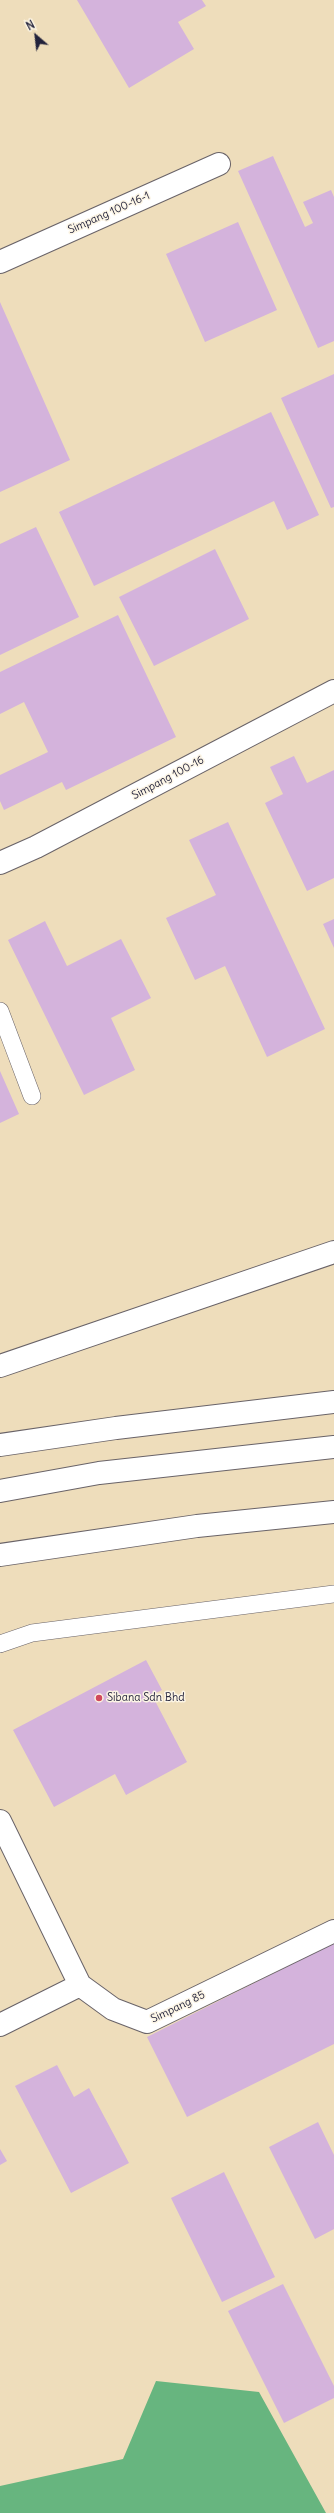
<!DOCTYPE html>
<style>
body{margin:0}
#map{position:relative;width:334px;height:2513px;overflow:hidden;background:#edb;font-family:Delius,sans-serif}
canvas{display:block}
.north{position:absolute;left:16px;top:16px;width:40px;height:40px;-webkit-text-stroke:3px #fcf5e5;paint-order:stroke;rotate:332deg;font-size:11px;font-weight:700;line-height:16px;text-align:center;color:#22223b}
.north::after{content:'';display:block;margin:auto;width:14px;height:18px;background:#22223b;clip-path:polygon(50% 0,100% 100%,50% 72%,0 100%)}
</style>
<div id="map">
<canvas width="334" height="2513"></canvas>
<div class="north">N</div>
</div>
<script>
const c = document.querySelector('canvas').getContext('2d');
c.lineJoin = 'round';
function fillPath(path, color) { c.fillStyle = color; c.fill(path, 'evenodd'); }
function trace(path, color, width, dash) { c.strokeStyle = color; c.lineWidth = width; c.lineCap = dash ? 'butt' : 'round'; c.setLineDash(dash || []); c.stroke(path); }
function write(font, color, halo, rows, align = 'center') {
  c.font = font + ' Delius,sans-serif'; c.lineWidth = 3; c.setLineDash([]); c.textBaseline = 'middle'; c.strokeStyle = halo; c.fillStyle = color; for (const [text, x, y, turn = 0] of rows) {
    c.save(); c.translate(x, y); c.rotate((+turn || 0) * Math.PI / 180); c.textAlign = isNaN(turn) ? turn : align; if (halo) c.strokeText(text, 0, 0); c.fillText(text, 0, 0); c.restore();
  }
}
const forest = new Path2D(`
 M156,2381L259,2392L326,2513H0V2486L123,2459Z`);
const building = new Path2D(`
 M77,0H202L206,6L178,22L194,49L129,88Z
 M273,156L305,227L313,223L303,202L331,190L334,197V341L318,348L238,171Z
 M238,222L277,310L205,342L166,254Z
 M0,302L70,460L0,492Z
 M334,374V507L331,508L281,398Z
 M271,412L319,515L287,530L274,501L94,586L59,512Z
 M36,527L79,617L0,655V544Z
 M215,549L249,619L154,666L119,597Z
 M118,615L176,737L66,790L62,782L4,810L0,801V775L48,752L24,702L0,714V672Z
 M294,756L307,783L334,770V878L307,891L265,803L283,794L270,767Z
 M228,822L325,1029L267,1057L225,966L195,980L166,918L216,895L189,840Z
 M334,919V948L323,924Z
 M45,921L67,966L121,939L151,998L111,1018L135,1070L84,1095L8,940Z
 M0,1071L19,1114L0,1123Z
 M146,1660L162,1690L152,1695L187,1762L126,1795L115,1774L54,1807L13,1730Z
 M334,1943V2044L187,2117L147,2037Z
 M57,2065L74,2097L89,2088L129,2163L71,2193L15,2086Z
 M318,2122L334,2155V2229L315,2239L269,2147Z
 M0,2149L7,2161L0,2165Z
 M224,2172L275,2277L222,2302L171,2198Z
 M283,2284L334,2386V2398L284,2423L228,2311Z`);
const lane = new Path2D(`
 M0,1011L32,1096
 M0,1644L32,1633L334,1594`);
const street = new Path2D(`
 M0,262L219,164
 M0,863L36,847L334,691
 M0,1821L80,1985L113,2009L147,2022L334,1931
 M0,2025L80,1985`);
const highway = new Path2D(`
 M0,1366L334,1252
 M0,1445L116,1428L334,1402
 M0,1491L99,1473L334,1447
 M0,1555L197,1526L334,1512`);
const markers = [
 [99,1698,4,"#d1495b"]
];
const streetNames = [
 ["Simpang 100-16-1",109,213,-24],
 ["Simpang 100-16",168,778,-28],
 ["Simpang 85",178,2007,-26]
];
const poiNames = [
 ["Sibana Sdn Bhd",107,1698]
];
fillPath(forest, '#67b57f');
fillPath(building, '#d4b3dc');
trace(lane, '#696368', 18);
trace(street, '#696368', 24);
trace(highway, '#696368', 24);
trace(lane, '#fff', 17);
trace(street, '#fff', 22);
trace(highway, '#fff', 22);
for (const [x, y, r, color] of markers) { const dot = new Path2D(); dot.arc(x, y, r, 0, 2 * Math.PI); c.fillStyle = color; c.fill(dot); trace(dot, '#fcf5e5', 1.5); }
write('11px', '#22223b', '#fcf5e5', streetNames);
write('11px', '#22223b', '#fcf5e5', poiNames, 'left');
</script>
